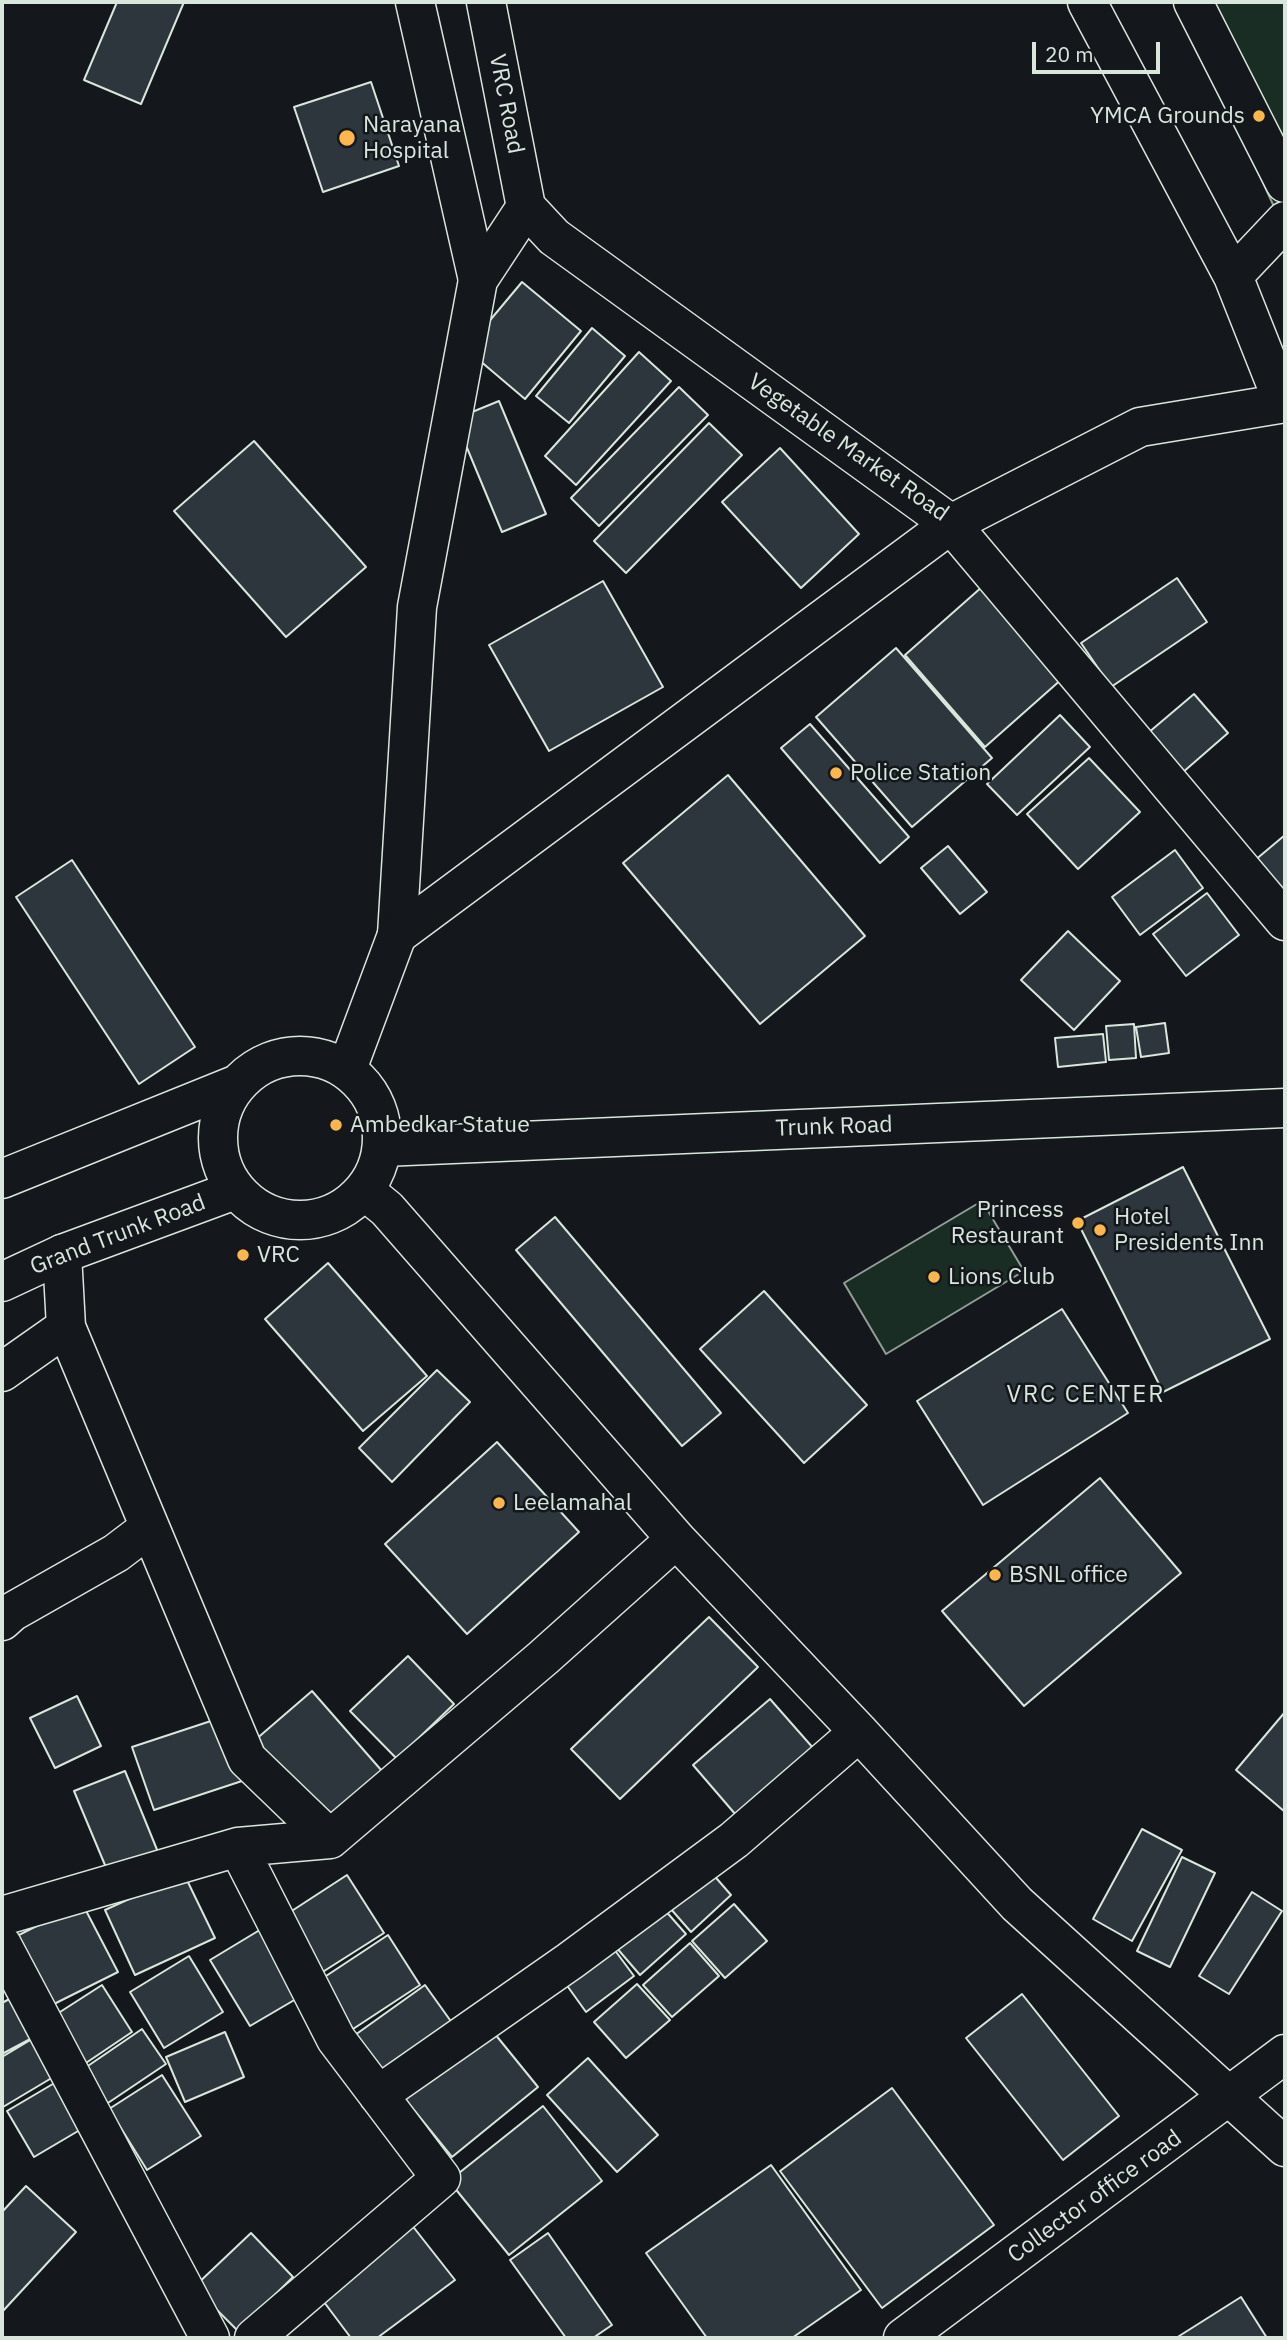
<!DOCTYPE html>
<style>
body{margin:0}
#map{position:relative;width:1287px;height:2340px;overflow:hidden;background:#14181c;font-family:"IBM Plex Sans",sans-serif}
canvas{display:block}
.frame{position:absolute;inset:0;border:4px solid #d8e6dc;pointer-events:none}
.scale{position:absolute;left:1032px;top:42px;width:128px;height:32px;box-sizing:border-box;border:4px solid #d8e6dc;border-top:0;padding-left:9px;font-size:21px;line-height:24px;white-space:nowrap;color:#d8e6dc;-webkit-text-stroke:5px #14181c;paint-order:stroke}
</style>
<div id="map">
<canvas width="1287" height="2340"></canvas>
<div class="frame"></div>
<div class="scale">20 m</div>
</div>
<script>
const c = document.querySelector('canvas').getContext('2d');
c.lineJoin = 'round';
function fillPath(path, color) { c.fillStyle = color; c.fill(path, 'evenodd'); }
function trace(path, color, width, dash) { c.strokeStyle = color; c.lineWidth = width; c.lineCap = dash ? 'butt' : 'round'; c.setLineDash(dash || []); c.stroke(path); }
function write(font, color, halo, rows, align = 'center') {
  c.font = font + ' "IBM Plex Sans",sans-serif'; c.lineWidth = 5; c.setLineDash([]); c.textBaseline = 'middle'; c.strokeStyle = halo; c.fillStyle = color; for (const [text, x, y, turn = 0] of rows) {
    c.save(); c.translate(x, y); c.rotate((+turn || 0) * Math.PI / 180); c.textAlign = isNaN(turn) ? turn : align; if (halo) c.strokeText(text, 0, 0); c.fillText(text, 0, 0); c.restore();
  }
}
const green = new Path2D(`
 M1181,2H1285V231Z
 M982,1201L1024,1271L886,1354L844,1283Z`);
const building = new Path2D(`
 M117,2H184L141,104L84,80Z
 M371,82L399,166L323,192L294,107Z
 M522,282L581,331L525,399L466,349Z
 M592,328L625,356L569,423L536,396Z
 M639,352L671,381L576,485L545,456Z
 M679,387L708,415L599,526L571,498Z
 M499,401L546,514L502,532L455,419Z
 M709,423L742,455L626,573L594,541Z
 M254,441L366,567L286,637L174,511Z
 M780,448L859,534L801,588L722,502Z
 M1177,578L1207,622L1111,687L1081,643Z
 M603,581L663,687L549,751L489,645Z
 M983,586L1063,678L985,747L905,655Z
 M896,648L992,758L912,827L816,717Z
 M1194,694L1228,733L1182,773L1148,733Z
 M1060,715L1090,747L1017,815L987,784Z
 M810,724L909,837L880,863L781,748Z
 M1089,758L1140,812L1078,869L1027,814Z
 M728,775L865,936L760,1024L623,863Z
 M1285,835V909L1248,866Z
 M948,846L987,892L960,914L921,868Z
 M1175,850L1203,888L1140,935L1112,897Z
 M72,860L195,1047L139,1084L16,897Z
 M1207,893L1239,935L1186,976L1153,934Z
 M1068,931L1120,981L1074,1030L1021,980Z
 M1165,1023L1169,1053L1141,1057L1136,1027Z
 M1134,1024L1136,1058L1109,1060L1106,1026Z
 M1103,1034L1106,1062L1058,1067L1055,1038Z
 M1183,1167L1270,1339L1163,1392L1077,1221Z
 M555,1217L721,1413L682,1446L516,1250Z
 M328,1263L427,1376L363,1431L265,1319Z
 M764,1291L867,1405L804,1463L700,1349Z
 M1062,1309L1128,1413L983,1505L917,1401Z
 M437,1370L470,1402L392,1482L359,1448Z
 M497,1442L579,1532L467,1634L385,1544Z
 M1100,1478L1181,1573L1024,1706L942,1611Z
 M709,1617L758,1667L620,1799L571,1749Z
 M408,1656L454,1704L397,1759L350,1711Z
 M312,1691L382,1771L324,1822L254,1741Z
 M77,1696L101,1746L55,1768L30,1718Z
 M770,1699L814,1749L736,1815L693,1765Z
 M1285,1712V1812L1236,1770Z
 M220,1718L242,1781L154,1810L132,1747Z
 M125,1771L160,1857L110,1877L74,1791Z
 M1142,1829L1182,1850L1132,1941L1093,1919Z
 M1182,1857L1215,1873L1170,1967L1137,1951Z
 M704,1864L731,1895L691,1932L663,1900Z
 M184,1874L215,1938L135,1975L105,1910Z
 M347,1875L384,1933L321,1973L284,1916Z
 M1252,1892L1282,1911L1229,1994L1199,1976Z
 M655,1899L686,1934L640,1975L609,1939Z
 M82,1903L118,1972L46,2008L11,1939Z
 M734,1904L767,1941L725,1978L692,1941Z
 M268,1925L308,1992L250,2026L210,1960Z
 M388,1935L420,1985L353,2029L320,1980Z
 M605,1937L634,1976L586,2012L558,1973Z
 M690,1943L719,1976L672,2017L643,1985Z
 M189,1956L223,2012L164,2048L130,1992Z
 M637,1984L670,2020L626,2058L594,2022Z
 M102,1985L132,2032L77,2069L46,2021Z
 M425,1985L455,2027L385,2077L355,2035Z
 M1022,1994L1119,2116L1063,2160L966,2038Z
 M13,1997L34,2037L2,2054V2003Z
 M486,2023L538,2087L452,2157L400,2093Z
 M142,2029L166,2064L102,2107L79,2072Z
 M225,2032L244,2077L185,2102L166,2057Z
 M32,2039L55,2076L3,2107L2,2057Z
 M588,2058L658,2135L617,2172L547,2095Z
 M162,2075L201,2136L147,2170L109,2109Z
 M63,2078L90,2124L34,2157L7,2111Z
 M892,2088L994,2225L882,2308L780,2171Z
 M543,2106L602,2181L509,2255L449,2181Z
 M771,2165L861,2290L792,2338H707L646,2253Z
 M26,2186L76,2232L2,2312V2212Z
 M411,2224L455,2280L377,2338H351L318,2294Z
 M251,2233L293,2277L238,2331L194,2287Z
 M548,2233L612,2325L593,2338H566L510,2260Z
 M1241,2297L1267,2338H1176Z`);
const minor = new Path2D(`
 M1087,2L1233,276L1283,402
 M1193,2L1285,183
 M1233,276L1285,221
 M397,935L417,607L478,280L526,207
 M365,1191L387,1209L676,1539L859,1732L1017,1904L1285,2147
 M62,1254L66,1327L247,1759L330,1839
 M2,1372L66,1327
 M2,1621L12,1612L116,1553L149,1528
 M238,1847L336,2039L441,2178L254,2338
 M2,1916L238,1847L330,1839L543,1658L676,1539
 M2,1945L210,2338
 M378,2095L570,1961L734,1840L859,1732`);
const tertiary = new Path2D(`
 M903,2338L1285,2054`);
const secondary = new Path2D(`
 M397,935L951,524L1140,427L1285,403
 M218 1138a82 82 0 1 1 164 0a82 82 0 1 1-164 0Z
 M383,1147L1285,1108
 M2,1179L235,1085
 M2,1282L62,1254L235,1190`);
const primary = new Path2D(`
 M415,2L478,280
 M486,2L526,207L554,237L951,524L1285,921
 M347,1069L397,935`);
const markers = [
 [1259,116,7,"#ffb74d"],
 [347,138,9,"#ffb74d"],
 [836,773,7,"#ffb74d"],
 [336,1125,7,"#ffb74d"],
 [1078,1223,7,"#ffb74d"],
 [1100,1230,7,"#ffb74d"],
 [243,1255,7,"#ffb74d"],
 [934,1277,7,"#ffb74d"],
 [499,1503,7,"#ffb74d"],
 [995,1575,7,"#ffb74d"]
];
const streetNames = [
 ["VRC Road",506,104,79],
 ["Vegetable Market Road",848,448,35],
 ["Trunk Road",834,1127,-2],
 ["Grand Trunk Road",118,1235,-21],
 ["Collector office road",1095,2197,-36]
];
const poiNames = [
 ["YMCA Grounds",1245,116,"right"],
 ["Narayana",363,125],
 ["Hospital",363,151],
 ["Police Station",850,773],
 ["Ambedkar Statue",350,1125],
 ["Princess",1064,1210,"right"],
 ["Restaurant",1064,1236,"right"],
 ["Hotel",1114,1217],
 ["Presidents Inn",1114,1243],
 ["VRC",257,1255],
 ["Lions Club",948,1277],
 ["Leelamahal",513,1503],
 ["BSNL office",1009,1575]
];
const neighbourhoodNames = [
 ["VRC CENTER",1086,1395]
];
fillPath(green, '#1a2d24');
trace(green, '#939e99', 2);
fillPath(building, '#2c363c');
trace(building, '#d8e6dc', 2);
trace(minor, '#d8e6dc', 41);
trace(tertiary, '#d8e6dc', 41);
trace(secondary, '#d8e6dc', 41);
trace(primary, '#d8e6dc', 41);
trace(minor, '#14181c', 38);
trace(tertiary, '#14181c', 38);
trace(secondary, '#14181c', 38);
trace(primary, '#14181c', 38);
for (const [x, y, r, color] of markers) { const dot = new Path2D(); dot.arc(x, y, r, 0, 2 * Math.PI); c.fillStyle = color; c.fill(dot); trace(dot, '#14181c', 2.5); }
write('23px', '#d8e6dc', '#14181c', streetNames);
write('23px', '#d8e6dc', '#14181c', poiNames, 'left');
c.letterSpacing = '2px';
write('24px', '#d8e6dc', '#14181c', neighbourhoodNames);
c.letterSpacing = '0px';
</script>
